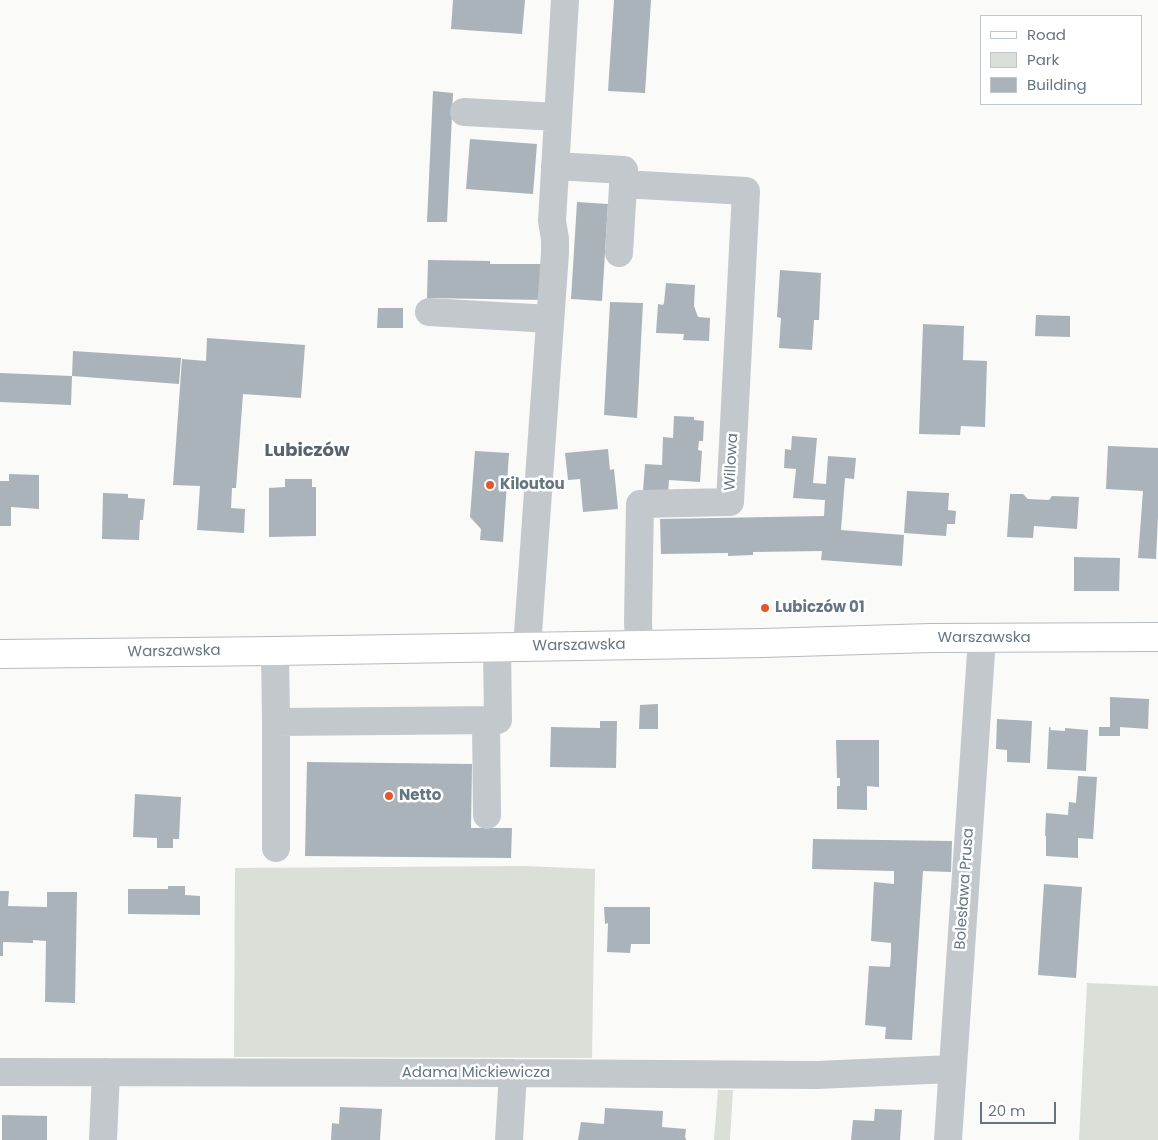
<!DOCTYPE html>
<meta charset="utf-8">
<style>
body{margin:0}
#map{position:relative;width:1158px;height:1140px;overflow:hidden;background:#fafaf8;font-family:Poppins,sans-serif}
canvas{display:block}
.legend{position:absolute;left:980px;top:15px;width:162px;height:90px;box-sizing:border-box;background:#fff;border:1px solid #c1c8cd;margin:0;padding:6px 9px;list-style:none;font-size:15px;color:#657683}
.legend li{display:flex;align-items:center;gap:10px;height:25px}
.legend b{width:25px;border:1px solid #c1c8cd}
.scale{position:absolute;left:980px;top:1102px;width:76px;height:22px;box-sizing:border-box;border:2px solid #657683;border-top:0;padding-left:6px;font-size:15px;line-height:18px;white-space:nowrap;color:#657683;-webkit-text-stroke:4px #fff;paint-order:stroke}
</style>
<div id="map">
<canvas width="1158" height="1140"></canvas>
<ul class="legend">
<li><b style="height:6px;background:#fff"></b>Road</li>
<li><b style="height:14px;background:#dadfd7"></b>Park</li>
<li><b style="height:14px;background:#aab3b9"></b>Building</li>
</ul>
<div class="scale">20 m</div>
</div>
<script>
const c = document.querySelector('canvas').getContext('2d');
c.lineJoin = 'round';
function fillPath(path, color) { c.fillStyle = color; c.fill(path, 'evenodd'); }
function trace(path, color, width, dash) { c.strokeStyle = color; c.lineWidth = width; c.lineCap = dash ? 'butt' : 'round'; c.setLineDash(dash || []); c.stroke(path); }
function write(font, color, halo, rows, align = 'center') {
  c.font = font + ' Poppins,sans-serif'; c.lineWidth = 5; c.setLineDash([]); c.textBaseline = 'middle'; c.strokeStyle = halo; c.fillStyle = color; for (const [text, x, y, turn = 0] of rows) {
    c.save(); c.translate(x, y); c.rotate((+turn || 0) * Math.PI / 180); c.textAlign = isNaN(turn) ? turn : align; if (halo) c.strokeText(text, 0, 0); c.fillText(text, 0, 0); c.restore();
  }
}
const green = new Path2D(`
 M524,866L595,869L592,1058L234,1057L235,868Z
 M1087,983L1158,986V1140H1079Z
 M718,1090H733L730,1140H714Z`);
const building = new Path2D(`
 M453,0H525L522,34L451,29Z
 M614,0H651L645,93L608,91Z
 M433,91L453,93L447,222H427Z
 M470,139L537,144L533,194L466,189Z
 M577,202L608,204L602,301L571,299Z
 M428,260L490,261V264H545L544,300L427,298Z
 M780,270L821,273L819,320H814L812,350L779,348L781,318L777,317Z
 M666,283L695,285L694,306L698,317L710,318L709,341L683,340L684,334L656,333L658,304L663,305L664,303Z
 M610,302L643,303L637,418L604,415Z
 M378,308H403V328H377Z
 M1036,315L1070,316V337L1035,336Z
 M923,324L964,326L963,360L987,361L985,427L961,426L960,435L919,434Z
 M207,338L305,345L301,398L243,394L236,488H232L231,508L245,509L244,533L197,530L200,486L173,485L182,359L206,361Z
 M73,351L181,358L179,384L72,376Z
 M0,373L72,376L71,405L0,402Z
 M674,416L694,417V420L704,421L703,441H699L698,450L702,451L700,482L669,480L668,493L643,491L645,464L662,465L663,437L673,438Z
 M792,436L817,438L813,483L826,484L828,456L856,458L854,479L845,478L841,530L904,535L902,566L821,560L822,551L753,552V555L728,556V553L661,554L660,519L824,516L825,500L793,498L796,469L784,468L785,449L791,450Z
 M1108,446L1158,448V516L1156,559L1138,558L1143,491L1106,489Z
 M608,449L610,470L614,469L618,509L583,512L580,479L568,480L565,453Z
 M475,451L509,453L503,542L480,540L481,529L470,517Z
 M9,474L39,475V509L11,507V526H0V481H9Z
 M285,479H312V487H316V536L269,537V488L285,487Z
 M907,491L949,493L948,510L956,511L955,524H947L946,536L904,533Z
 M103,493L128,494V498L145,499L143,520H140L139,540L102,539Z
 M1010,494H1023L1028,499L1049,500L1052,496L1079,497L1077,529L1034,526L1033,538L1007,537Z
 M1074,557L1120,558L1119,591H1074Z
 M1110,697L1149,699L1148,729L1120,727V736H1099V727H1110Z
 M658,704V729H639L640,705Z
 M997,719L1032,721L1030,763L1007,762V750L996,749Z
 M600,721H617L616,768L550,767L551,727L600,728Z
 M1049,727L1051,728L1050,730L1065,731V728L1088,730L1086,771L1047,769Z
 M836,740H879V787L867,786V810L837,809V786H840V778H837Z
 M307,762L472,764L471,828H512L511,858L305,856Z
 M1078,776L1097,777L1093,839L1078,838V858L1046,856V836H1045L1046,813L1068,815L1069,802L1076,803Z
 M135,794L181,797L179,839H173V848H157V838L133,837Z
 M813,839L952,841L951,872L923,871L912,1040L885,1039L886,1027L865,1025L869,966L890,967L891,954V943L871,941L874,882L894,884V871L812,869Z
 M1044,884L1082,887L1076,978L1038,975Z
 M168,886H185V895L200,896V915L128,914V889H168Z
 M0,891H9L8,906L47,907V892H77L75,1003L45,1002L46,941L33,940V943L3,942V956H0Z
 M604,907H650V944H631L630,953L607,952L608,923L605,924Z
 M340,1107L382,1109L380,1140H331L332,1123L339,1124Z
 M605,1108L663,1111L662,1127L686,1129L685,1138H686V1140H578L581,1122L604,1124Z
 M875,1109L902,1110L900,1140H851L853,1120L874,1121Z
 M2,1115L47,1116V1140H2Z`);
const minor = new Path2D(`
 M464,112L558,117
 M555,166L624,170L619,253
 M623,184L746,191L730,502L640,504L638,621L639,645
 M429,312L550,319
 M527,647L555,253V239L552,221L565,0
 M275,651L276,722L498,720L497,647
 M486,720L487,815
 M276,722V848
 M0,1072L513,1073L817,1075L952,1069
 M103,1140L106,1072
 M509,1140L513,1073
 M948,1140L982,638`);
const major = new Path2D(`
 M0,654L275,651L763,643L931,638L1158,637`);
const markers = [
 [490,485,5,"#e4572e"],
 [765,608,5,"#e4572e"],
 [389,796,5,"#e4572e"]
];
const streetNames = [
 ["Willowa",732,462,-87],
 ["Warszawska",984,638],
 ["Warszawska",579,646,-1],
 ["Warszawska",174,652,-1],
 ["Bolesława Prusa",965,889,-86],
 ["Adama Mickiewicza",476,1073]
];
const poiNames = [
 ["Kiloutou",500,485],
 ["Lubiczów 01",775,608],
 ["Netto",399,796]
];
const quarterNames = [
 ["Lubiczów",307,451]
];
fillPath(green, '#dadfd7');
fillPath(building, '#aab3b9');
trace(major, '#b5babe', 30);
trace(minor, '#c3c8cc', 28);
trace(major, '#fff', 28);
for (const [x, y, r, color] of markers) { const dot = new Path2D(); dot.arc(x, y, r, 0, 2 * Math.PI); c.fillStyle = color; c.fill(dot); trace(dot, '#fff', 2); }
write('15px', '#657683', '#fff', streetNames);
write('bold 15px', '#657683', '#fff', poiNames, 'left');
write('bold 18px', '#57646e', '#fff', quarterNames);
</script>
